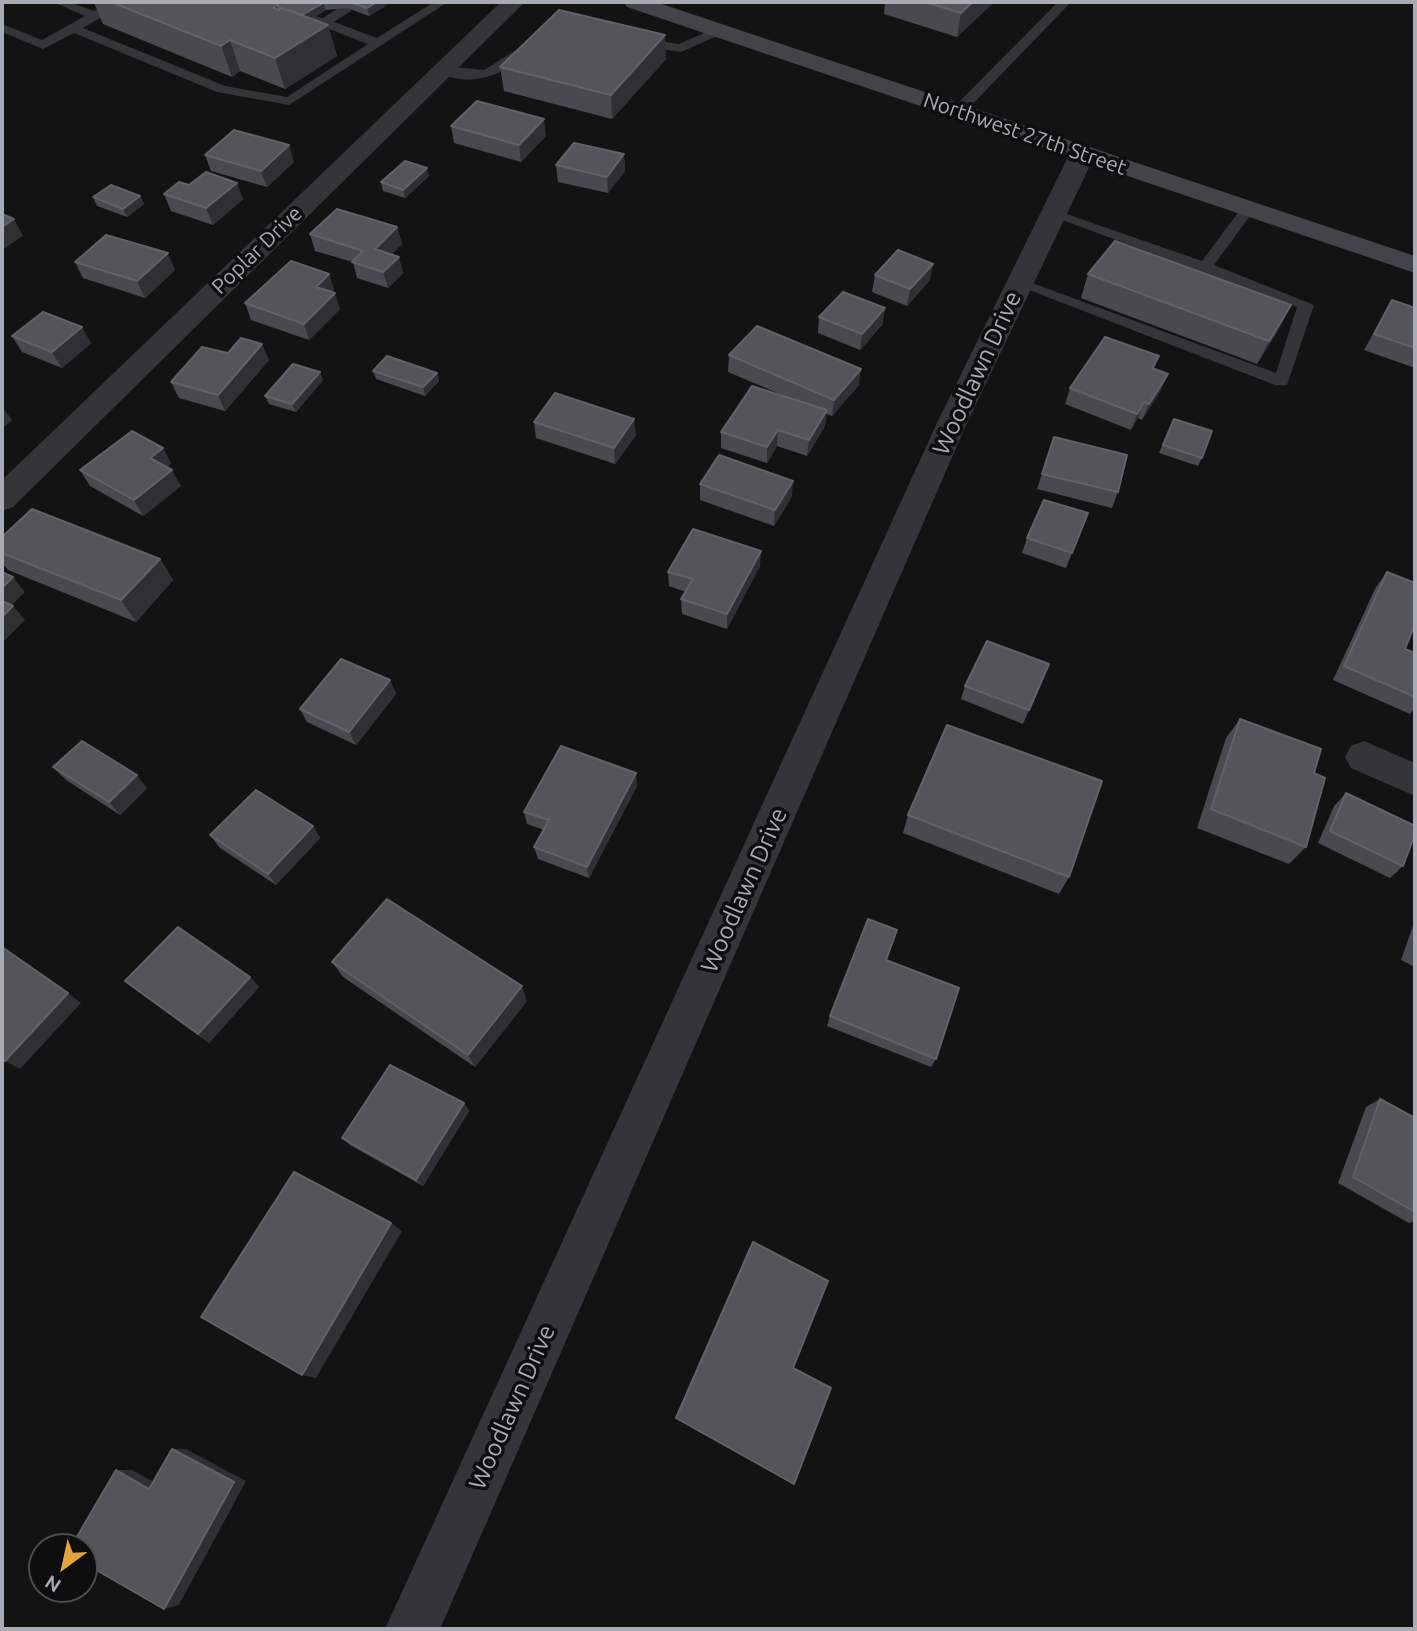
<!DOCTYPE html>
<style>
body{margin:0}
#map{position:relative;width:1417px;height:1631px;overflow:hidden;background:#131314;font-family:Ubuntu,sans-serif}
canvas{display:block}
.frame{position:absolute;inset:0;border:4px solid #a6abb4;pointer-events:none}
.north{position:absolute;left:28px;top:1533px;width:70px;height:70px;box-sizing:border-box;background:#0e0e0f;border:2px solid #4b4d51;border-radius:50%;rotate:213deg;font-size:19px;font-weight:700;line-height:28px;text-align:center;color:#a6abb4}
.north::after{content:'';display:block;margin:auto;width:24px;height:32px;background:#e3a33d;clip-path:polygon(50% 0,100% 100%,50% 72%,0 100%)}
</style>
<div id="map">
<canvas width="1417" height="1631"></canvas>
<div class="frame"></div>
<div class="north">N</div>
</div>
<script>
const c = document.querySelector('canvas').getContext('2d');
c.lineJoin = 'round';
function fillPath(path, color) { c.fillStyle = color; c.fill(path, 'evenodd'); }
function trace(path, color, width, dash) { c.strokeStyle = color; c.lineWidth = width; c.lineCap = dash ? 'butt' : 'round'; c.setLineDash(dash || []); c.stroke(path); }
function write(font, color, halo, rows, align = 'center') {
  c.font = font + ' Ubuntu,sans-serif'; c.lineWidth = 7; c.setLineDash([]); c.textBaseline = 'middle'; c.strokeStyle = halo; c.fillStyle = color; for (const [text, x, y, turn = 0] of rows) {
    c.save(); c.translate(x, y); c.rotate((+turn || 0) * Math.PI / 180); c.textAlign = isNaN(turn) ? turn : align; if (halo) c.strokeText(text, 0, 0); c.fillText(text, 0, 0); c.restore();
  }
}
const service = new Path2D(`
 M53,2H69L94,11L112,2H127L83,28L225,86L287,97L368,44L308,21V15L323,18L343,5H351V11L334,22L377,38L434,2H448L289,105L217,92L74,33L43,49L2,32V24L42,40L85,16Z
 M1058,2H1071L963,114H953V108Z
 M720,26L726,30L724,33L681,52L639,46L633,42L639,38L679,44Z
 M516,50L526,53C507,76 462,90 437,70L443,66L484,70Z
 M1248,205L1255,209L1214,265L1314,305L1287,385H1275L1011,283L1014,280H1024L1276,373L1297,307L1046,214L1053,210L1058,211L1202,261L1243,206Z`);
const minor = new Path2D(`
 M501,2H525L13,507L2,511V480Z
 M1083,145L1092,148L1096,153L967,423L440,1629H385L937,423L1070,153L1074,148Z
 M1364,741L1415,763V796L1351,768L1345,757L1351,746Z`);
const secondary = new Path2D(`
 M624,2H656L1415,256V273L627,7Z`);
const wall = new Path2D(`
 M92,2H392L369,16L347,8L326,10L311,19L328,25L337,56L285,89L240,71L232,77L103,24L94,3Z
 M885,2H994L957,37L884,14Z
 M666,59L612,119L504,91L500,67Z
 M451,126L546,136L521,162L454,143Z
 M624,154L625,171L608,193L558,182L556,165Z
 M205,155L294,162L267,187L211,171Z
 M429,176L405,198L383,191L381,182Z
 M189,185L243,199L213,225L171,211L164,194Z
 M140,196L144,204L127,217L97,206L93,197Z
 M397,227L402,244L391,254L403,273L388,288L357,278L353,262L315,251L310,234Z
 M75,262L175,270L145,298L83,278Z
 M329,274L334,290L332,292L340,309L309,340L251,320L245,303Z
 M1088,274L1279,329L1257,364L1081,298Z
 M875,275L930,280L907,306L872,292Z
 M1392,300L1415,308V368L1364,350Z
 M885,308L882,325L860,350L818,333L819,317Z
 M12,336L91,343L62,368L22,352Z
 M228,353L269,360L225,411L179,398L171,382Z
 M729,355L859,385L832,416L826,414L825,426L807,456L777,446L767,463L721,448V432L792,399L728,372Z
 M1159,356L1154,369L1161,390L1142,420L1138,418L1131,430L1065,404L1070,388Z
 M373,371L437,373L439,381L425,396L376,379Z
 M320,372L323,380L296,412L269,404L265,396Z
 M1174,419L1202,458L1198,466L1159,453Z
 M534,422L636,435L615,464L536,438Z
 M1054,437L1118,492L1112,508L1037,489Z
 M171,463L167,467L181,486L143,516L90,486L80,470Z
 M700,484L792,496L774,526L700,500Z
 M1088,513L1066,568L1022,553L1027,538Z
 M2,537L160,559L173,580L136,622L8,570L2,563Z
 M760,566L727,629L682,614L681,599L686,592L669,586L668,572Z
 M1387,572L1405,649L1415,653V708L1410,714L1333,680L1376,587Z
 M1049,664L1023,724L961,699L965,686Z
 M390,680L396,694L356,745L307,722L300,709Z
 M1240,719L1314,773L1306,847L1289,864L1197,828L1226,738Z
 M53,767L147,788L120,815L66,780Z
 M637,786L589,878L538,859L534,847L544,830L527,824L524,812Z
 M1346,793L1403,866L1390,878L1318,843L1334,806Z
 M908,815L1069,877L1059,894L903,833Z
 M313,826L320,838L276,885L220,848L210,835Z
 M1415,920V967L1401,960Z
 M886,960L936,1059L931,1067L827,1026L830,1016Z
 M332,962L527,1001L475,1067L343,977Z
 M250,977L259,987L209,1043L125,981Z
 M1380,1099L1415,1118V1221L1409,1223L1338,1183L1366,1107Z
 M464,1103L469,1111L423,1186L350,1145L342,1138Z
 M793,1368L794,1484L676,1418Z`);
const shadedWall = new Path2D(`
 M323,2L326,10L286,34L273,8L278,5Z
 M377,2H392L369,16L367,8Z
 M973,2H994L957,37L961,13Z
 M328,25L337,56L285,89L275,58Z
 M665,35L666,59L612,119L611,95Z
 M230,40L240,71L232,77L221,46Z
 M544,119L546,136L521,162L519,145Z
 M289,145L294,162L267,187L261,171Z
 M624,154L625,171L608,193L607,177Z
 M427,168L429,176L405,198L403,190Z
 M237,183L243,199L213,225L206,208Z
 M140,196L144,204L127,217L123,209Z
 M14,219L23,236L2,250V227Z
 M397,227L402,244L380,266L375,249Z
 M168,253L175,270L145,298L137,281Z
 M399,257L403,273L388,288L383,272Z
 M933,264L930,280L907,306L910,289Z
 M329,274L334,290L321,303L316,287Z
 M335,293L340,309L309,340L304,324Z
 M1291,305L1279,329L1257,364L1269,341Z
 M885,308L882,325L860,350L862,334Z
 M82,327L91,343L62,368L52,352Z
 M262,344L269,360L225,411L218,395Z
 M861,369L859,385L832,416L834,400Z
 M320,372L323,380L296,412L292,404Z
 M437,373L439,381L425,396L423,387Z
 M1168,374L1161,390L1142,420L1149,404Z
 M1144,402L1138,418L1131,430L1137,414Z
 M2,406L12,420L2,429Z
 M827,410L825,426L807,456L809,440Z
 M634,419L636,435L615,464L614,448Z
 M778,430L777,446L767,463V447Z
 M163,448L171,463L159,473L150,458Z
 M172,470L181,486L143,516L134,500Z
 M793,481L792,496L774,526L775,510Z
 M761,551L760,566L727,629V614Z
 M160,559L173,580L136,622L121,600Z
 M13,577L25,592L5,612L2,608V588Z
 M13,606L25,620L2,643V617Z
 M390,680L396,694L356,745L349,732Z
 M636,773L637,786L589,878L587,867Z
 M137,775L147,788L120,815L109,802Z
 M313,826L320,838L276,885L268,874Z
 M250,977L259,987L209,1043L198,1034Z
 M522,986L527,1001L475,1067L468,1055Z
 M68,993L81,1003L20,1069L5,1061Z
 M464,1103L469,1111L423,1186L416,1180Z
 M391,1223L402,1231L316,1378L302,1375Z
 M172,1449H186L246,1481L179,1605L164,1609Z
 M116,1470H132L164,1488L149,1489Z`);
const building = new Path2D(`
 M111,2H268L278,5L273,8L278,10L282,8L328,25L275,58L230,40L221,46Z
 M268,2H325L302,15L282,8L279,10L278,5Z
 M350,2H377L367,8Z
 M925,2H973L961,13Z
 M559,10L665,35L611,95L500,67Z
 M477,101L544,119L519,145L451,126Z
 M234,130L289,145L261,171L205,155Z
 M574,143L624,154L607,177L556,165Z
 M405,161L427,168L403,190L381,182Z
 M206,172L237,183L206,208L164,194L179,182L189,185Z
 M111,185L140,196L123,209L93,197Z
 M337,209L397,227L375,249L399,257L383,272L352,262L363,251L310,234Z
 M2,214L14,219L2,227Z
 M106,235L168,253L137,281L75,262Z
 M1115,241L1291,305L1269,341L1088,274Z
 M898,250L933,264L910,289L875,275Z
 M291,261L329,274L316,287L335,293L304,324L245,303Z
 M843,292L885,308L862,334L819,317Z
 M1392,300L1415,308V348L1374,334Z
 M43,312L82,327L52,352L12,336Z
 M757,326L861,369L834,400L729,355Z
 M1105,337L1159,356L1152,368L1168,374L1149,404L1144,402L1137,414L1070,388Z
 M241,338L262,344L218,395L171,382L202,347L228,353Z
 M387,356L437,373L423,387L373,371Z
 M293,364L320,372L292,404L265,396Z
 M752,386L827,410L809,440L778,430L767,447L721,432Z
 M555,393L634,419L614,448L534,422Z
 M1174,419L1212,431L1202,458L1163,445Z
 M132,431L163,448L150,458L172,470L134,500L80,470Z
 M1054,437L1127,455L1118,492L1042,474Z
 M719,455L793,481L775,510L700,484Z
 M1044,500L1088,513L1072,553L1027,538Z
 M32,509L160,559L121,600L2,553V537Z
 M693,529L761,551L727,614L681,599L693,579L668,572Z
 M2,572L13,577L2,588Z
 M1387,572L1415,583V624L1405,649L1415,653V697L1344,666Z
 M2,601L13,606L2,617Z
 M987,641L1049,664L1029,710L965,686Z
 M341,659L390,680L349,732L300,709Z
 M1240,719L1321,749L1314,773L1325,778L1306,847L1211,809Z
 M947,725L1102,781L1069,877L908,815Z
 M82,741L137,775L109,802L53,767Z
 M561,746L636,773L587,867L534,847L549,820L524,812Z
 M256,790L313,826L268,874L210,835Z
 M1346,793L1415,826V834L1403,866L1330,831Z
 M387,899L522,986L468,1055L332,962Z
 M868,919L897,930L886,960L959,988L936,1059L830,1016Z
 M178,927L250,977L198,1034L125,981Z
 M2,947L68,993L5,1061L2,1058Z
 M390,1065L464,1103L416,1180L342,1138Z
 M1380,1099L1415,1118V1212L1353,1177Z
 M294,1172L391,1223L302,1375L201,1317Z
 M753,1242L828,1281L793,1368L831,1388L794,1484L676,1418Z
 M172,1449L234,1482L164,1609L84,1563V1547H71L116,1470L149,1489Z`);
const farStreetnames = [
 ["Northwest 27th Street",1025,134,19],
 ["Poplar Drive",257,250,-44]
];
const streetNames = [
 ["Woodlawn Drive",977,373,-65],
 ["Woodlawn Drive",744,890,-66],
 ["Woodlawn Drive",512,1407,-66]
];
fillPath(service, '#343539');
fillPath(minor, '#343539');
fillPath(secondary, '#424449');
fillPath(wall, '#494a4f');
fillPath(shadedWall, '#2f3033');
fillPath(building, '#53555a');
trace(building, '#606268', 2);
write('21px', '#a6abb4', '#0e0e0f', farStreetnames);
write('24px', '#a6abb4', '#0e0e0f', streetNames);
</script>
